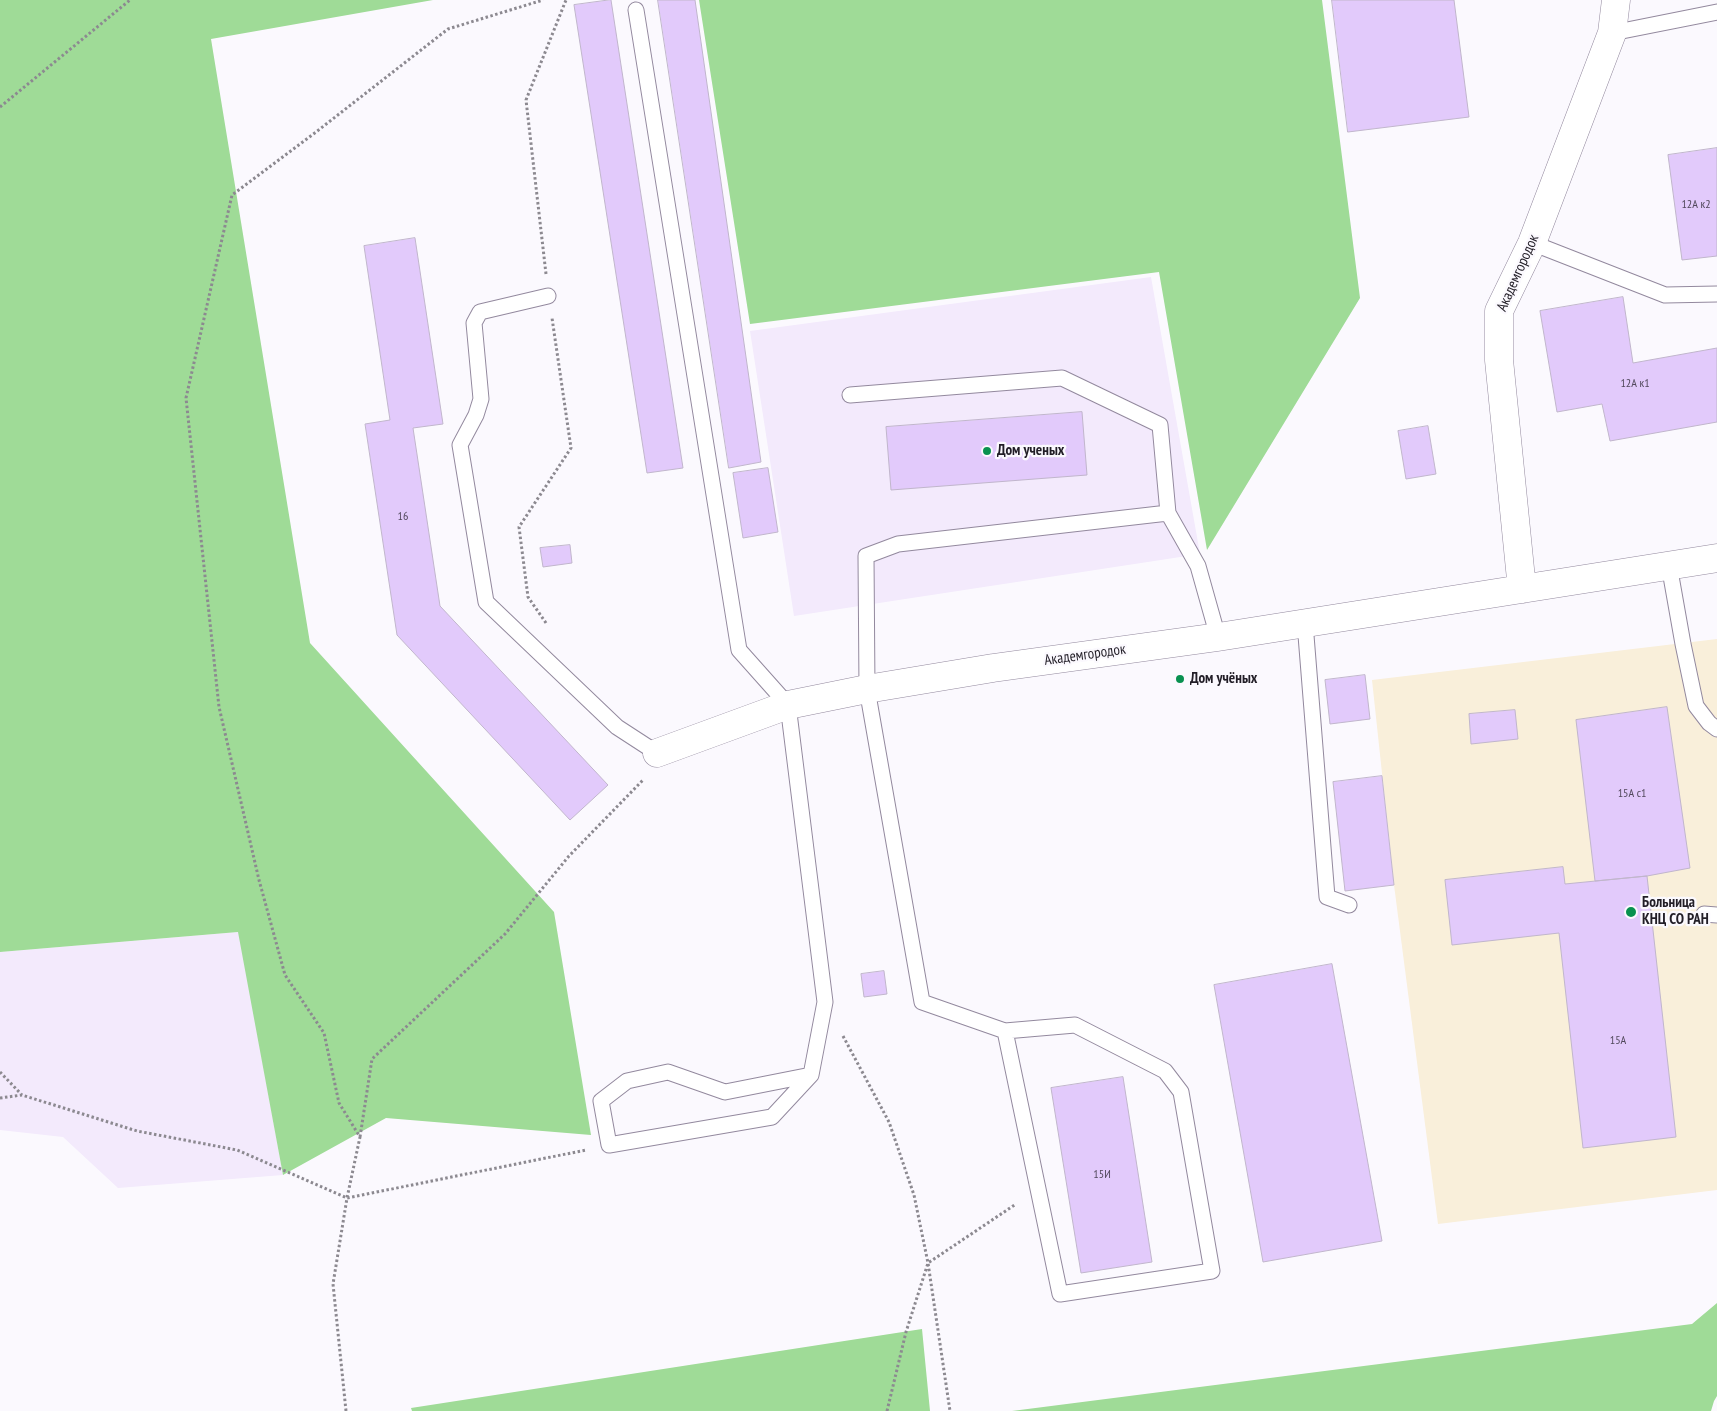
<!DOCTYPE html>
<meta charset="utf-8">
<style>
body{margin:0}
canvas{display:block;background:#fbf9fe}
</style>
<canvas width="1717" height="1411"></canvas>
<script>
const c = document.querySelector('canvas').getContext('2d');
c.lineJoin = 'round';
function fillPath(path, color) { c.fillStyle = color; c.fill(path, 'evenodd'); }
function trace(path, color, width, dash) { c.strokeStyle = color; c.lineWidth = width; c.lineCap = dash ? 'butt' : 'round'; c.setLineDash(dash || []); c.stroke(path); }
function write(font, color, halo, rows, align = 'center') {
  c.font = font + ' "PT Sans Narrow",sans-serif'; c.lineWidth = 4.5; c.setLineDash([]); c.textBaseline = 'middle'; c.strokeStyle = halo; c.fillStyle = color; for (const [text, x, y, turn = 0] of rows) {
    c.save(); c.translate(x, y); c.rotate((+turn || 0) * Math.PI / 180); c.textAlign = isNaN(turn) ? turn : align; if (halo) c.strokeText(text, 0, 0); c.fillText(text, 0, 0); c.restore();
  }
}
const built = new Path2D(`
 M1151,277L1200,554L794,616L750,331Z
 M239,932L283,1175L118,1188L63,1137L0,1130V952Z`);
const medical = new Path2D(`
 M1717,639V1190L1438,1224L1394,885L1372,680Z`);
const green = new Path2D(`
 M0,0H433L211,39L310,643L554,912L591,1135L386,1118L283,1175L238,932L0,952Z
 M699,0H1322L1360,298L1207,550L1159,272L750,324Z
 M1717,1303V1396L1714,1401L1711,1411H1012L1692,1324Z
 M922,1329L930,1411H412L411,1408Z`);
const building = new Path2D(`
 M611,0L683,468L647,473L574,5Z
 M658,0H695L761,462L729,468Z
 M1332,0H1454L1469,117L1348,132Z
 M1717,148V256L1682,260L1668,155Z
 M415,238L443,424L413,428L440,606L608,785L570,820L397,635L365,424L390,420L364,246Z
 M1623,297L1633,363L1717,348V422L1610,441L1602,404L1557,412L1540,311Z
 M1082,412L1087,475L891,490L886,427Z
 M1428,426L1436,474L1406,479L1398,431Z
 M768,468L778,532L743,538L733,473Z
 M570,545L572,563L543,567L540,548Z
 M1365,675L1370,719L1330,724L1325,680Z
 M1667,707L1690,868L1647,876L1595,881L1576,720Z
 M1515,710L1518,739L1471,744L1469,714Z
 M1382,776L1394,885L1345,891L1333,782Z
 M1563,867L1565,884L1647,876L1676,1137L1583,1148L1559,933L1452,945L1445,880Z
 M1332,964L1382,1241L1263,1262L1214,985Z
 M884,971L887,994L864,997L861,974Z
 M1123,1077L1152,1262L1081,1273L1051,1088Z`);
const path = new Path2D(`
 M0,107L130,0
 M546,274L526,100L566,0
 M546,623L528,597L519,527L571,448L552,318
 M843,1036L889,1122L914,1195L928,1263L950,1411
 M0,1072L22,1095
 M0,1098L22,1095L137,1131L237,1150L347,1198L360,1137L339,1103L324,1033L285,975L259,880L219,707L186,398L232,195L316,132L448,29L543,0
 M360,1137L372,1059L505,934L569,856L643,780
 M346,1411L333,1284L347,1198L586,1150
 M887,1411L906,1332L928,1263L1016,1204`);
const service = new Path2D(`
 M636,10L739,650L788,705L825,1002L811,1075L772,1117L609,1145L601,1101L627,1081L668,1072L725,1092L811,1075
 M1612,33L1717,12
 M1532,243L1665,295L1717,294
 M548,296L480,312L474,323L481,399L476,415L460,445L486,602L617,727L657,753
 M850,395L1062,378L1160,425L1168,513L1198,566L1218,637
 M1669,565L1683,644L1696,706L1709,723L1717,729
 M1305,623L1327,897L1349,905
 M1704,914L1717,915
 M1005,1031L1075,1025L1165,1071L1181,1092L1212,1271L1060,1294L1005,1031L922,1002L867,689L866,556L898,544L1168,513`);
const minor = new Path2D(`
 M1522,589L1499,360V311L1532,243L1612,33L1616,0
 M657,753L788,705L867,689L993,668L1218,637L1717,558`);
const markers = [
 [987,451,5,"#099150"],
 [1180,679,5,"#099150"],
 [1631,912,6,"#099150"]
];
const numberNames = [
 ["12А к2",1696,205],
 ["12А к1",1635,384],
 ["16",403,517],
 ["15А с1",1632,794],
 ["15А",1618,1041],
 ["15И",1102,1175]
];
const streetNames = [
 ["Академгородок",1518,273,-66],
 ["Академгородок",1085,655,-8]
];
const poiNames = [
 ["Дом ученых",997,451],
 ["Дом учёных",1190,679],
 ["Больница",1642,903],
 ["КНЦ СО РАН",1642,920]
];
fillPath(built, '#f3eafc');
fillPath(medical, '#f9efda');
fillPath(green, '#9fdb97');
fillPath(building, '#e2cafb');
trace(building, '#c1b6cc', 1);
trace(service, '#93899e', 17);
trace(minor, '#93899e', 29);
trace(path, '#8c8990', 3, [2.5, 2.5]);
trace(service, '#fff', 15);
trace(minor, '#fff', 28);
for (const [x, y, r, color] of markers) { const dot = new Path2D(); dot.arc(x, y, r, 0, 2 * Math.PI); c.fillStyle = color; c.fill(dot); trace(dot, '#fbf9fe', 2); }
write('12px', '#52495c', null, numberNames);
write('15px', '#221e27', '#fbf9fe', streetNames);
write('bold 15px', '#221e27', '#fbf9fe', poiNames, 'left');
</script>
